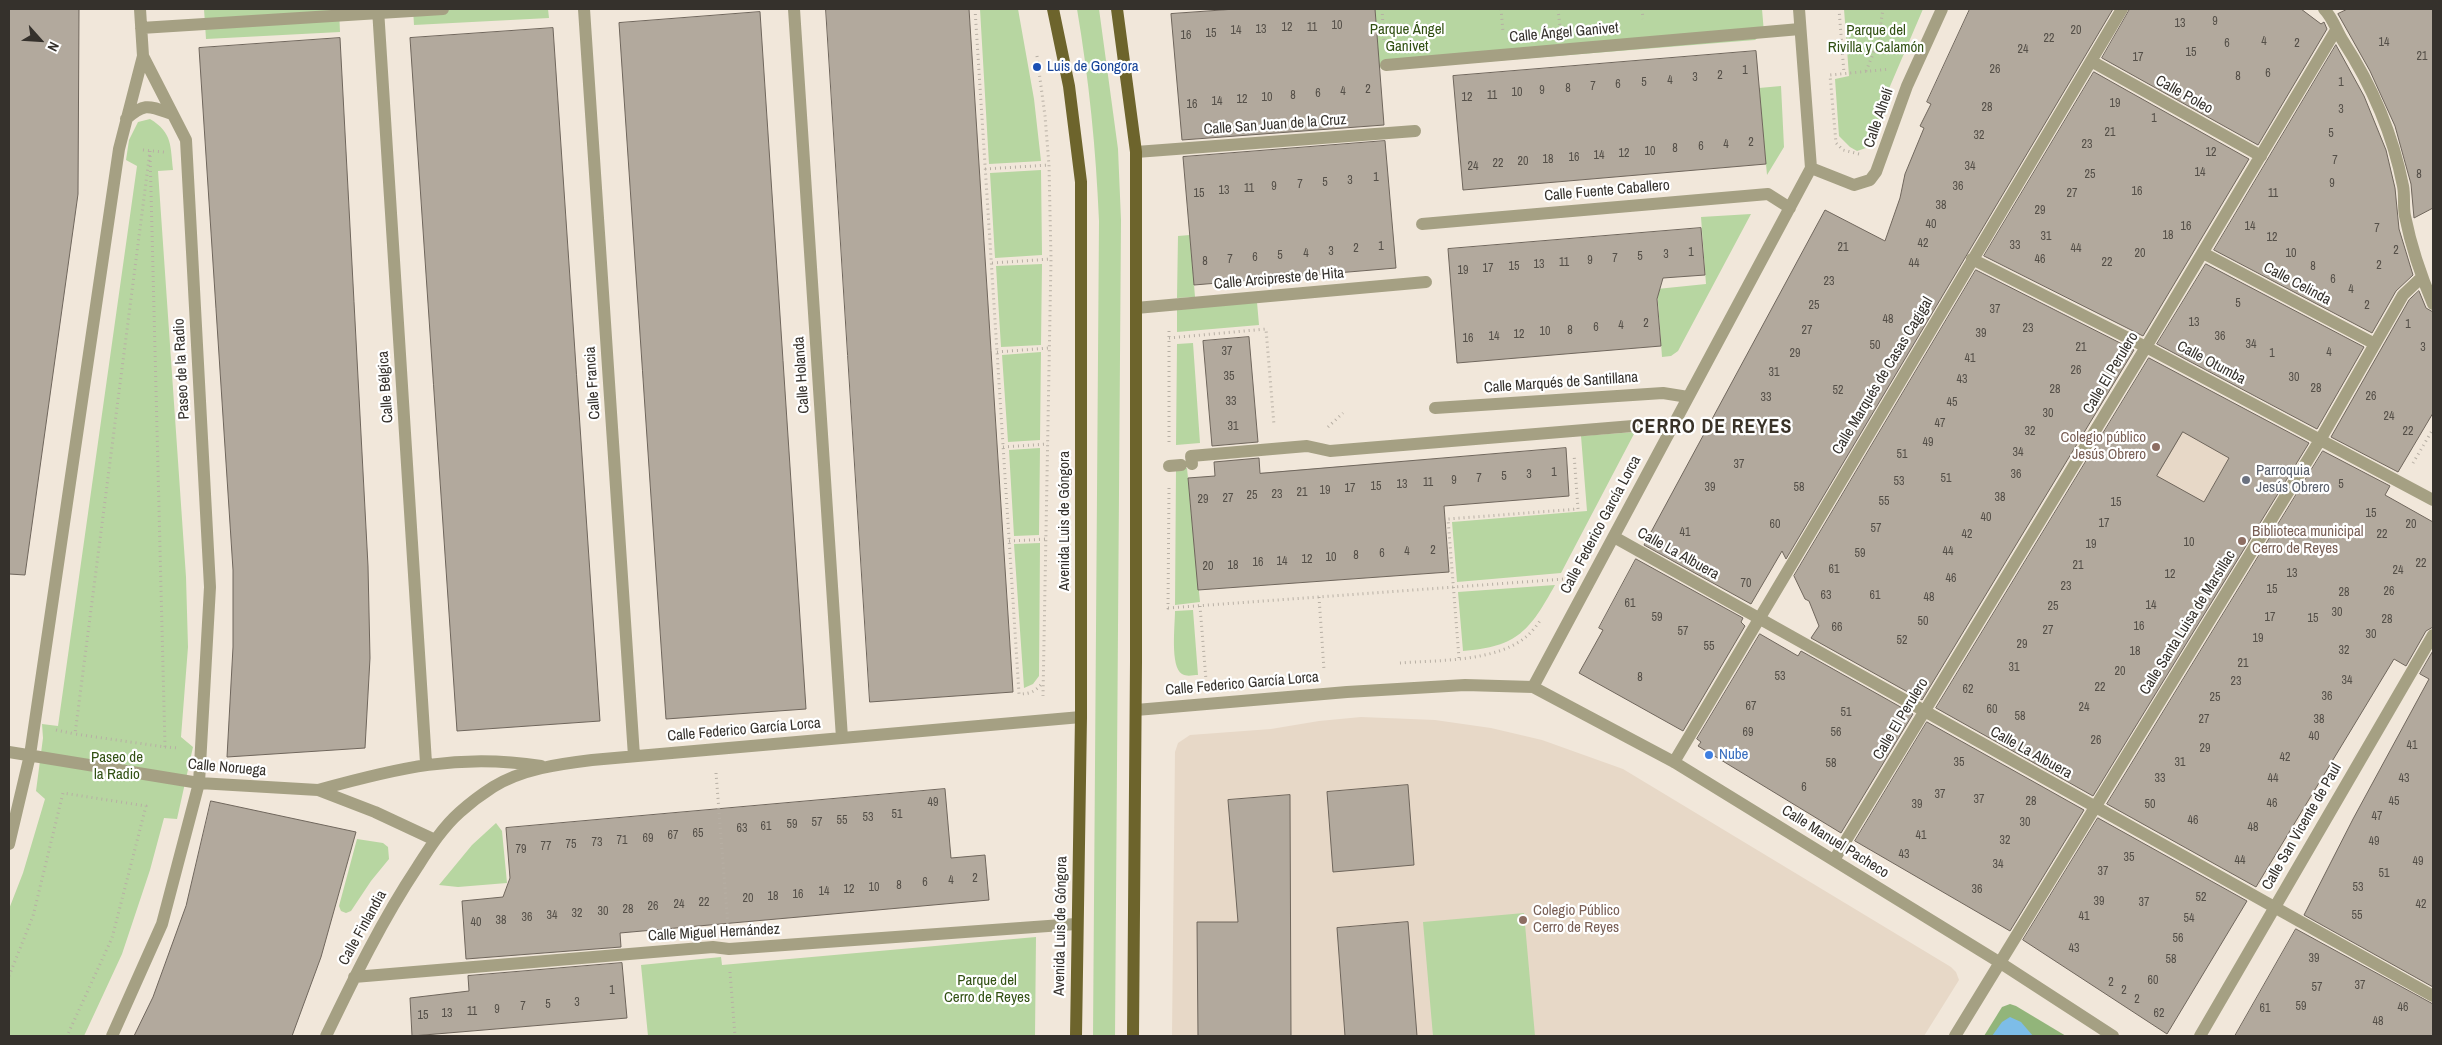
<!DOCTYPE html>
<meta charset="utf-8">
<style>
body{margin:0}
#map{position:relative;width:2442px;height:1045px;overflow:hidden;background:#f1e7da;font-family:"Archivo Narrow",sans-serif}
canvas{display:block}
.frame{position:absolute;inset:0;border:10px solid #35312c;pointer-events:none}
.north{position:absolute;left:15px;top:15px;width:50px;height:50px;-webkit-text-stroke:4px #fff;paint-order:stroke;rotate:116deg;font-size:14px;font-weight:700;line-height:20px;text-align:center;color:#35312c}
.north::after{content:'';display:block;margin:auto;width:18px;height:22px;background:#35312c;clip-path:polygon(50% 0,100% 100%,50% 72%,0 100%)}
</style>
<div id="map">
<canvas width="2442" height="1045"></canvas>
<div class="frame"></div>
<div class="north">N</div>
</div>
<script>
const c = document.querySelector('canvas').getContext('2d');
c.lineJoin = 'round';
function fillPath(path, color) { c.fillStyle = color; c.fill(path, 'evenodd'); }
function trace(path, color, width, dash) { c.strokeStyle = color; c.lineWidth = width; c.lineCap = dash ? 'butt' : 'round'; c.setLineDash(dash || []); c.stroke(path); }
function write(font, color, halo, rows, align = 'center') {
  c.font = font + ' "Archivo Narrow",sans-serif'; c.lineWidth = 4.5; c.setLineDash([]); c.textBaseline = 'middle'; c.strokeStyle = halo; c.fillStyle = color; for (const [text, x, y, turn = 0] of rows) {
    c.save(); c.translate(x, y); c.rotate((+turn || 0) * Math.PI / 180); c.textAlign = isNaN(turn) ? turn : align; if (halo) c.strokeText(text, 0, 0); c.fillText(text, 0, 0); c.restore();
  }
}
const built = new Path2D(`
 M2149,370L2229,458L2188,529L2159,512Z
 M1361,717L1435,720L1491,728L1542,740L1623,769L1951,967L1956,972L1959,980L1924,1036H1172L1175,752L1178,743L1190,735L1271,729L1319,721Z`);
const green = new Path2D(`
 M204,9H339L340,32L206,39Z
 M413,9H548L549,18L414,25Z
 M980,9H1018L1034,99L1041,161L989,164Z
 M1077,9H1099L1118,149L1121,220L1115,1036H1093L1099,221C1096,149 1089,80 1077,9Z
 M1375,9H1762L1764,33L1755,40L1383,70L1379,66Z
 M1844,9H1923L1888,91L1873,140L1866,148L1857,151L1850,147L1839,136L1835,79L1849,76Z
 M1781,86L1784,147L1767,175L1759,88Z
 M150,119C173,133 170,146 173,170L158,171L186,577L188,647L181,737L193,747L177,819L164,818L150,870L122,954L84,1036H9V909L23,873L45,799L36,791L43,738L42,724L58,726L137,166L126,160L129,140L138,122Z
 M1041,170L1042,255L995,258L990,173Z
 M1751,214L1678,351L1671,356L1662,357L1657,289L1706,284L1701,217Z
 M1190,235L1195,297L1177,298L1178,236Z
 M1042,264L1041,345L1001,347L996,266Z
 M1257,302L1259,325L1177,332V309Z
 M1193,343L1200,443L1176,445L1177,344Z
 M1041,352L1040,440L1008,442L1002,355Z
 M1635,432L1561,573L1457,582L1452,522L1587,511L1581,436Z
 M1040,448L1039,535L1014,536L1009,450Z
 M1187,468L1200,602L1175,605L1176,469Z
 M1040,543L1039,676L1033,684L1024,688L1014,544Z
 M1555,585C1530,630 1518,647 1463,651L1458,592Z
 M1193,610L1198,675C1193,675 1187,677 1182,674C1170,667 1175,625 1175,611Z
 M496,823L502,831L507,883L458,887L439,885L472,845Z
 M357,839L383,843L388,847L389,859L371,881L351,911L346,913L341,911L339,906Z
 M1524,913L1535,1036H1433L1423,922Z
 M1036,937L1035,1036H648L641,965L721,957L722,965Z`);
const forest = new Path2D(`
 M2010,1004L2016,1006L2066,1036H1984L2002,1007Z`);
const water = new Path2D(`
 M2010,1017L2021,1022L2033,1036H1992L2002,1022Z`);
const building = new Path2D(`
 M9,9H79L78,194L25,575L9,574Z
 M826,9H969L1013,692L870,702Z
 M1236,9H1375L1384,125L1182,140L1171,14Z
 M1970,9H2113L1786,559L1782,551L1751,604L1644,545L1825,210L1885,241L1900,198L1905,174L1924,128L1920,126L1931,104L1927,102Z
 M2130,9H2301L2321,24L2324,22L2327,29L2258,145L2102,58Z
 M2348,9H2433V208L2414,218L2411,184L2395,126L2370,71L2338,14Z
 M760,12L806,709L666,719L619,23Z
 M553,28L600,721L457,731L410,38Z
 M340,38L368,566L370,658L365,748L227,757L233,647V570L199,48Z
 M2336,45L2364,96L2386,150L2395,188L2399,229L2413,275L2396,291L2372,333L2214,250Z
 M1756,51L1766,164L1463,190L1453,76Z
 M2094,72L2249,159L2143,336L1984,256Z
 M1385,141L1396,268L1194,285L1183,157Z
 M1701,228L1705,275L1663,278L1657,299L1661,346L1457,363L1448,249Z
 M2206,264L2364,347L2317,429L2157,344Z
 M1976,270L2134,350L1922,700L1811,638L1819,626L1809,601L1805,599L1794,576Z
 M2419,291L2426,308L2433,312V413L2398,472L2331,437L2409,300Z
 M1249,337L1258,442L1212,446L1203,341Z
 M2149,358L2309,443L2093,796L1936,708ZM2183,432L2229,458L2204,502L2157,476Z
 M1566,448L1569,496L1444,506L1449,572L1198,590L1188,478L1215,476L1214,462L1259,458L1260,473Z
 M2323,451L2390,486L2385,495L2433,522V627L2426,631L2406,666L2394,659L2256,887L2107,804Z
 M1636,559L1743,618L1741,622L1745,626L1683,731L1579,673L1603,630L1599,628Z
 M1760,634L1798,656L1801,651L1913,714L1841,833L1698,746L1701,742L1697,739Z
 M2433,651V987L2304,915L2353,819L2429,679L2420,674Z
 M1927,722L2084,810L2010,931L1855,841Z
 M1408,785L1414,865L1333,872L1327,792Z
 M945,789L951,858L985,855L989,900L620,933L621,947L466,959L462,901L503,897L510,878L506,828Z
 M1290,795L1291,1036H1198L1197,922H1238L1228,800Z
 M211,801L356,832L321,957L292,1036H134L153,997L186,906Z
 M2098,818L2247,901L2167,1034L2023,940Z
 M1408,922L1417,1036H1345L1337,928Z
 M2296,929L2433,1004V1036H2235Z
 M622,963L627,1018L412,1036L410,998L469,991L468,976Z`);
const path = new Path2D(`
 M975,9L1019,694C1031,694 1036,691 1043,682
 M1382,9L1384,42
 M1501,9L1503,32
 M1558,9L1560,27
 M1642,9L1643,19
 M1839,9L1844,73
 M1037,56L1045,116L1049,165L1051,259L1043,696
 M1866,71L1878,42L1883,9
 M143,150L164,152
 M150,151L165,747L75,734Z
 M1859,154L1843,150L1836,143L1830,75L1890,69
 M985,169L1049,165
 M992,263L1051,259
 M1169,338L1266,329L1274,425
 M997,352L1049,348
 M1328,427L1343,413
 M1169,442V328
 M1003,447L1048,444
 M2413,463L2433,429
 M1169,488L1168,608L1564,579
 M1009,541L1047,539
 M1319,597L1324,670
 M1200,606L1206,680
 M1459,658L1448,519L1578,509L1574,454
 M1400,663C1439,660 1497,662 1527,636C1532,632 1536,626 1540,621
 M56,730L75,734
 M165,747L179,748
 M716,773L728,926
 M730,972L735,1036
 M9,976L33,916L63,793L146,806L112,938L67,1036`);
const minor = new Path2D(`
 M378,9L426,763
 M584,9L634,756
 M794,9L842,738
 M2324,9C2333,18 2336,30 2343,41C2371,84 2393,135 2403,186C2405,196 2403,206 2405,216C2411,246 2421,276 2433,304
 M141,28L443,9
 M2091,61L2261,156
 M1386,65L1800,29
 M126,119C145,102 149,106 172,114
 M1136,152L1415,131
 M1811,168L1854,185L1870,180L1876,172L1907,86L1942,9
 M1422,224L1768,194L1790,208
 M2203,253L2375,344
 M1972,259L2146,347L2433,500
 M1136,308L1426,282
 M1435,408L1663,393L1688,397
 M1192,464L1191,456L1307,446L1330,451L1645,425
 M1169,466L1181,465
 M1614,537L2433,996
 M1533,687L1674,762L1999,962L2113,1036
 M1136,710L1347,692L1465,685L1533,687L1811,168L1799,9
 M9,752L199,783L318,790L375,812L435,840
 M1674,762L2122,9
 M318,790C397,768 459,753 541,766
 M9,844L30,755L119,149L143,56L140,9
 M1834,860L2146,347L2336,30
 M354,977L713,947L729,949L1076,924
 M112,1036L162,924L199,783L210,587L186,140L143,56
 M326,1036C354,978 382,920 418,866C430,847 443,827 460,812C470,803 482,794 493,787C522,769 559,764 592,760L1081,717
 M1955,1036L2320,440L2403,295L2422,277
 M2200,1036L2433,635`);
const major = new Path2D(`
 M1053,9L1069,86L1081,182V717L1076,1036
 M1117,9L1136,152V662L1133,1036`);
const markers = [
 [1037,67,5,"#1a4fb4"],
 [2156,447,5,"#8d6e63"],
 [2246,480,5,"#6b7280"],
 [2242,541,5,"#8d6e63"],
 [1709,755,5,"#3f7fe0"],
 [1523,920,5,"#8d6e63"]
];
const numberNames = [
 ["9",2215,22],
 ["13",2180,24],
 ["10",1337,26],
 ["12",1287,28],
 ["11",1312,28],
 ["13",1261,30],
 ["14",1236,31],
 ["20",2076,31],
 ["15",1211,34],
 ["16",1186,36],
 ["22",2049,39],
 ["4",2264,42],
 ["14",2384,43],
 ["6",2227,44],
 ["2",2297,44],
 ["24",2023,50],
 ["15",2191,53],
 ["21",2422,57],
 ["17",2138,58],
 ["26",1995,70],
 ["1",1745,71],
 ["6",2268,74],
 ["2",1720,76],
 ["8",2238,77],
 ["3",1695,78],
 ["4",1670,81],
 ["5",1644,83],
 ["1",2341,83],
 ["6",1618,85],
 ["7",1593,87],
 ["8",1568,89],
 ["2",1368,90],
 ["9",1542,91],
 ["4",1343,92],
 ["10",1517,93],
 ["6",1318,94],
 ["8",1293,96],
 ["11",1492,96],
 ["10",1267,98],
 ["12",1467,98],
 ["12",1242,100],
 ["14",1217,102],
 ["19",2115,104],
 ["16",1192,105],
 ["28",1987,108],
 ["3",2341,110],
 ["1",2154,119],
 ["21",2110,133],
 ["5",2331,134],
 ["32",1979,136],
 ["2",1751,143],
 ["4",1726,145],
 ["23",2087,145],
 ["6",1701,147],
 ["8",1675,149],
 ["10",1650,152],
 ["12",2211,153],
 ["12",1624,154],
 ["14",1599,156],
 ["16",1574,158],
 ["18",1548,160],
 ["7",2335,161],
 ["20",1523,162],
 ["22",1498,164],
 ["24",1473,167],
 ["34",1970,167],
 ["14",2200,173],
 ["25",2090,175],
 ["8",2419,175],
 ["1",1376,178],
 ["3",1350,181],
 ["5",1325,183],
 ["9",2332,184],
 ["7",1300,185],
 ["9",1274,187],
 ["36",1958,187],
 ["11",1249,189],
 ["13",1224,191],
 ["16",2137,192],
 ["15",1199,194],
 ["27",2072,194],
 ["11",2273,194],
 ["38",1941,206],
 ["29",2040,211],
 ["40",1931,225],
 ["16",2186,227],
 ["14",2250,227],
 ["7",2377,229],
 ["18",2168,236],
 ["31",2046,237],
 ["12",2272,238],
 ["42",1923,244],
 ["33",2015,246],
 ["1",1381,247],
 ["21",1843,248],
 ["2",1356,249],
 ["44",2076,249],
 ["2",2396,251],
 ["3",1331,252],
 ["1",1691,253],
 ["4",1306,254],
 ["20",2140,254],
 ["10",2291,254],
 ["3",1666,255],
 ["5",1280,256],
 ["5",1640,257],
 ["6",1255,258],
 ["7",1615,259],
 ["7",1230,260],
 ["46",2040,260],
 ["9",1590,261],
 ["8",1205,262],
 ["11",1564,263],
 ["22",2107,263],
 ["44",1914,264],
 ["13",1539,265],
 ["2",2379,266],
 ["15",1514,267],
 ["8",2313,267],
 ["17",1488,269],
 ["19",1463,271],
 ["6",2333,280],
 ["23",1829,282],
 ["4",2351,290],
 ["5",2238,304],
 ["25",1814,306],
 ["2",2367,306],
 ["37",1995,310],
 ["48",1888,320],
 ["13",2194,323],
 ["2",1646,324],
 ["1",2408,325],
 ["4",1621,326],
 ["6",1596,328],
 ["23",2028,329],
 ["8",1570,331],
 ["27",1807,331],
 ["10",1545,332],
 ["39",1981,334],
 ["12",1519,335],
 ["14",1494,337],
 ["36",2220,337],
 ["16",1468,339],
 ["34",2251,345],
 ["50",1875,346],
 ["21",2081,348],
 ["3",2423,348],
 ["37",1227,352],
 ["4",2329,353],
 ["29",1795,354],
 ["1",2272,354],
 ["41",1970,359],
 ["26",2076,371],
 ["31",1774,373],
 ["35",1229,377],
 ["30",2294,378],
 ["43",1962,380],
 ["28",2316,389],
 ["28",2055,390],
 ["52",1838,391],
 ["26",2371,397],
 ["33",1766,398],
 ["33",1231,402],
 ["45",1952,403],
 ["30",2048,414],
 ["24",2389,417],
 ["47",1940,424],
 ["31",1233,427],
 ["32",2030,432],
 ["22",2408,432],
 ["49",1928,443],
 ["34",2018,453],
 ["51",1902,455],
 ["37",1739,465],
 ["1",1554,473],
 ["3",1529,475],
 ["36",2016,475],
 ["5",1504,477],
 ["7",1479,479],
 ["51",1946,479],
 ["9",1454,481],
 ["53",1899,482],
 ["11",1428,483],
 ["13",1402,485],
 ["5",2341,485],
 ["15",1376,487],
 ["39",1710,488],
 ["58",1799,488],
 ["17",1350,489],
 ["19",1325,491],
 ["21",1302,493],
 ["23",1277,495],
 ["25",1252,496],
 ["38",2000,498],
 ["27",1228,499],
 ["29",1203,500],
 ["55",1884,502],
 ["15",2116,503],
 ["15",2371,514],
 ["40",1986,518],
 ["17",2104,524],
 ["60",1775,525],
 ["20",2411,525],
 ["57",1876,529],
 ["41",1685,533],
 ["42",1967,535],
 ["22",2382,535],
 ["10",2189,543],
 ["19",2091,545],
 ["2",1433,551],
 ["4",1407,552],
 ["44",1948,552],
 ["6",1382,554],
 ["59",1860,554],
 ["8",1356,556],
 ["10",1331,558],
 ["12",1307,560],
 ["14",1282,562],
 ["16",1258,563],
 ["22",2421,564],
 ["18",1233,566],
 ["21",2078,566],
 ["20",1208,567],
 ["61",1834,570],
 ["24",2398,571],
 ["13",2292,574],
 ["12",2170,575],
 ["46",1951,579],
 ["70",1746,584],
 ["23",2066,587],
 ["15",2272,590],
 ["26",2389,592],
 ["28",2344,593],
 ["63",1826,596],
 ["61",1875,596],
 ["48",1929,598],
 ["61",1630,604],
 ["14",2151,606],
 ["25",2053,607],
 ["30",2337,613],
 ["59",1657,618],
 ["17",2270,618],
 ["15",2313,619],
 ["28",2387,620],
 ["50",1923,622],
 ["16",2139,627],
 ["66",1837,628],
 ["27",2048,631],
 ["57",1683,632],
 ["30",2371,635],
 ["19",2258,639],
 ["52",1902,641],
 ["29",2022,645],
 ["55",1709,647],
 ["32",2344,651],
 ["18",2135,652],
 ["21",2243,664],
 ["31",2014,668],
 ["20",2120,672],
 ["53",1780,677],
 ["8",1640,678],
 ["34",2347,681],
 ["23",2236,682],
 ["22",2100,688],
 ["62",1968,690],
 ["36",2327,697],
 ["25",2215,698],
 ["67",1751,707],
 ["24",2084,708],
 ["60",1992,710],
 ["51",1846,713],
 ["58",2020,717],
 ["27",2204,720],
 ["38",2319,720],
 ["69",1748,733],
 ["56",1836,733],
 ["40",2314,737],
 ["26",2096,741],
 ["41",2412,746],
 ["29",2205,749],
 ["42",2285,758],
 ["35",1959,763],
 ["31",2180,763],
 ["58",1831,764],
 ["33",2160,779],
 ["44",2273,779],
 ["43",2404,779],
 ["6",1804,788],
 ["37",1940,795],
 ["37",1979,800],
 ["28",2031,802],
 ["45",2394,802],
 ["49",933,803],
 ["46",2272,804],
 ["39",1917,805],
 ["50",2150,805],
 ["51",897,815],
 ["47",2377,817],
 ["53",868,818],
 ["55",842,821],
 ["46",2193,821],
 ["57",817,823],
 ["30",2025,823],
 ["59",792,825],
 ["61",766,827],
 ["48",2253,828],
 ["63",742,829],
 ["65",698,834],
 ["67",673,836],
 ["41",1921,836],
 ["69",648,839],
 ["71",622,841],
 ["32",2005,841],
 ["49",2374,842],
 ["73",597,843],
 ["75",571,845],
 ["77",546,847],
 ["79",521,850],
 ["43",1904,855],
 ["35",2129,858],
 ["44",2240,861],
 ["49",2418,862],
 ["34",1998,865],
 ["37",2103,872],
 ["51",2384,874],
 ["2",975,879],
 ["4",951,881],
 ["6",925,883],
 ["8",899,886],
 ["10",874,888],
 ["53",2358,888],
 ["12",849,890],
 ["36",1977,890],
 ["14",824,892],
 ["16",798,895],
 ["18",773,897],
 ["52",2201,898],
 ["20",748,899],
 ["39",2099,902],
 ["22",704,903],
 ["37",2144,903],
 ["24",679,905],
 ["42",2421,905],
 ["26",653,907],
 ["28",628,910],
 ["30",603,912],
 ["32",577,914],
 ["34",552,916],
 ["55",2357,916],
 ["41",2084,917],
 ["36",527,918],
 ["54",2189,919],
 ["38",501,921],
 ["40",476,923],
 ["56",2178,939],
 ["43",2074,949],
 ["39",2314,959],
 ["58",2171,960],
 ["60",2153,981],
 ["2",2111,983],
 ["37",2360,986],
 ["57",2317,988],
 ["1",612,991],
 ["2",2124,991],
 ["2",2137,1000],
 ["3",577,1003],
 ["5",548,1005],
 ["7",523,1007],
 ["59",2301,1007],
 ["46",2403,1008],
 ["61",2265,1009],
 ["9",497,1010],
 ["11",472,1012],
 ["13",447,1014],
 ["62",2159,1014],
 ["15",423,1016],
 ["48",2378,1022]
];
const parkNames = [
 ["Parque Ángel",1407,30],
 ["Ganivet",1407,47],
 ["Parque del",1876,31],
 ["Rivilla y Calamón",1876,48],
 ["Paseo de",117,758],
 ["la Radio",117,775],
 ["Parque del",987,981],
 ["Cerro de Reyes",987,998]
];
const streetNames = [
 ["Calle Ángel Ganivet",1564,33,-5],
 ["Calle Poleo",2184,95,29],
 ["Calle Alhelí",1879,118,-71],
 ["Calle San Juan de la Cruz",1275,125,-4],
 ["Calle Fuente Caballero",1607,191,-5],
 ["Calle Arcipreste de Hita",1279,279,-5],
 ["Calle Celinda",2297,284,28],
 ["Calle Otumba",2211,363,28],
 ["Paseo de la Radio",182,369,-93],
 ["Calle El Perulero",2111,373,-59],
 ["Calle Holanda",802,375,-94],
 ["Calle Marqués de Casas Cagigal",1883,376,-59],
 ["Calle Francia",593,383,-94],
 ["Calle Marqués de Santillana",1561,383,-4],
 ["Calle Bélgica",386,387,-94],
 ["Avenida Luis de Góngora",1065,521,-90],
 ["Calle Federico García Lorca",1601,525,-62],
 ["Calle La Albuera",1678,554,29],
 ["Calle Santa Luisa de Marsillac",2188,623,-58],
 ["Calle Federico García Lorca",1242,684,-5],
 ["Calle El Perulero",1901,719,-59],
 ["Calle Federico García Lorca",744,730,-5],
 ["Calle La Albuera",2031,753,29],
 ["Calle Noruega",227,768,5],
 ["Calle San Vicente de Paul",2302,827,-60],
 ["Calle Manuel Pacheco",1835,842,32],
 ["Avenida Luis de Góngora",1061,926,-89],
 ["Calle Finlandia",363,928,-61],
 ["Calle Miguel Hernández",714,933,-3]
];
const transitNames = [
 ["Luis de Gongora",1047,67]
];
const educationNames = [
 ["Colegio público",2146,438,"right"],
 ["Jesús Obrero",2146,455,"right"],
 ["Biblioteca municipal",2252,532],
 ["Cerro de Reyes",2252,549],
 ["Colegio Público",1533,911],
 ["Cerro de Reyes",1533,928]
];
const worshipNames = [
 ["Parroquia",2256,471],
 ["Jesús Obrero",2256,488]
];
const shopNames = [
 ["Nube",1719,755]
];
const districtNames = [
 ["CERRO DE REYES",1712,428]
];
fillPath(built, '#e7d8c7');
fillPath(green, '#b7d6a1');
fillPath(forest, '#92b57a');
fillPath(water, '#7dbde8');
fillPath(building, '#b2a99d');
trace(building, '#6f665c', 1);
trace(path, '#b7afa4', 3, [1, 4]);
trace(minor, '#a5a083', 12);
trace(major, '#6d642c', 12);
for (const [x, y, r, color] of markers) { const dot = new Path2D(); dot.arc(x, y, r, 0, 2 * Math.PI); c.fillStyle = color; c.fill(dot); trace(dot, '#fff', 2); }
write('12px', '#544f48', null, numberNames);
write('15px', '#315013', '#fff', parkNames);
write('15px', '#35312c', '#fff', streetNames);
write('15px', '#164399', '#fff', transitNames, 'left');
write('15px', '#785e54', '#fff', educationNames, 'left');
write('15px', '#5b616d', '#fff', worshipNames, 'left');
write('15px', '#366cbe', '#fff', shopNames, 'left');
c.letterSpacing = '1px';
write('bold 20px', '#393228', '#fff', districtNames);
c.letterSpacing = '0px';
</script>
